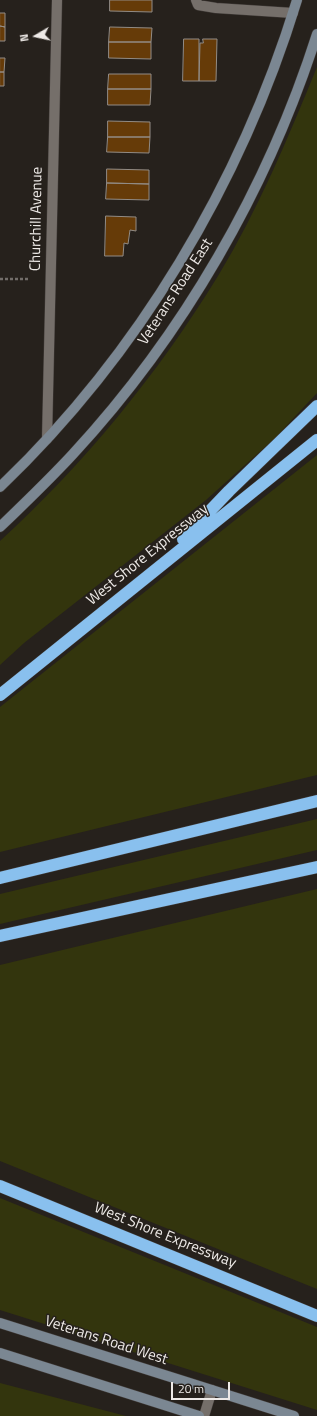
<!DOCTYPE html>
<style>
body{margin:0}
#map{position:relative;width:317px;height:1416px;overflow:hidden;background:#26211c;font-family:"Titillium Web",sans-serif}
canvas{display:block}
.north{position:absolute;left:16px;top:16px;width:40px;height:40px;-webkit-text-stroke:3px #26211c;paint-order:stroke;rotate:261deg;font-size:11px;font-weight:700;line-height:16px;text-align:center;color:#eeeae7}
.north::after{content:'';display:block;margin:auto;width:14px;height:18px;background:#eeeae7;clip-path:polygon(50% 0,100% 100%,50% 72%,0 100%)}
.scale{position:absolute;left:171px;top:1382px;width:59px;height:18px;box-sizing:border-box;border:2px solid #eeeae7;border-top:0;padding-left:5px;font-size:12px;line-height:14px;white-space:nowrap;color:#eeeae7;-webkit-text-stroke:3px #26211c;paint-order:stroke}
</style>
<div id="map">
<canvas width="317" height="1416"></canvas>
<div class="north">N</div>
<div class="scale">20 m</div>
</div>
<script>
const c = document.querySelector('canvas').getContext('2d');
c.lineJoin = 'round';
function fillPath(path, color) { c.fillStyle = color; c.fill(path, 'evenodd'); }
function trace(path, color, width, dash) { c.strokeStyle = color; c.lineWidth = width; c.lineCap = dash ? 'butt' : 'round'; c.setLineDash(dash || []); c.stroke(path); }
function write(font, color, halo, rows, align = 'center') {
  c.font = font + ' "Titillium Web",sans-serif'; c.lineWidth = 3; c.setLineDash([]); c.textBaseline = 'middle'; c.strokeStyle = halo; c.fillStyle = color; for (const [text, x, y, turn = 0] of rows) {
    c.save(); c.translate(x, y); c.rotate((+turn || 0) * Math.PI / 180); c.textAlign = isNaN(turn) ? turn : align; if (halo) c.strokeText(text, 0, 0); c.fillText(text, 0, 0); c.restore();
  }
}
const green = new Path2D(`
 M317,67V393L274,439L206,500L24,643L0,665V541C84,464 158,374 218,276C258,210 288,138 317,67Z
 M317,455V775L0,852V707Z
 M317,819V850L0,924V894Z
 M317,889V1289L0,1161V965Z
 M0,1198L317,1327V1410L0,1310Z
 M0,1383L126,1416H0Z`);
const building = new Path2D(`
 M110,0H152V12L110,11Z
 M0,13H5V27L0,26Z
 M0,26L5,27V41H0Z
 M110,27L152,28L151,42H109Z
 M184,39H199V81H183Z
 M203,39H217L216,81H199L200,43H203Z
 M109,42H151V59L109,58Z
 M0,58H5L4,72H0Z
 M0,72H4V86H0Z
 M109,74H151V89H108Z
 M108,89H151L150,105H108Z
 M108,121L150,122V137H108Z
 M108,137H150L149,153L107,152Z
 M107,169L149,170V184L107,183Z
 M107,183L149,184V200L106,199Z
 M106,216L136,217V231L130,230L128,244L124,243L123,256H105Z`);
const path = new Path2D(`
 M0,279H29`);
const lane = new Path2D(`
 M204,1416L212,1390`);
const street = new Path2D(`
 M196,0L198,5L216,8L293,13
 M47,439L57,0`);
const secondary = new Path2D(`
 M0,487C139,354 241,183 297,0
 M0,527C25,503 50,479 73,454C183,335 268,188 317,34
 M0,1323L294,1416
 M0,1353L199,1416`);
const highway = new Path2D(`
 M183,539L229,491L317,406
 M0,695L317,440
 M0,878L317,801
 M0,936L317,867
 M0,1186L317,1316`);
const streetNames = [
 ["Churchill Avenue",37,219,-89],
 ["Veterans Road East",176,292,-57],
 ["West Shore Expressway",148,555,-39],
 ["West Shore Expressway",165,1236,22],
 ["Veterans Road West",106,1341,18]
];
fillPath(green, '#33350d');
fillPath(building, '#663b08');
trace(building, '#928c86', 1);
trace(lane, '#403b38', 11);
trace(street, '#403b38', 11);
trace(secondary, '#403b38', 11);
trace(highway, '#403b38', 13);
trace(path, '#726d69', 2.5, [3, 2]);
trace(lane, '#756f6a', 10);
trace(street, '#756f6a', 10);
trace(secondary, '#7b8792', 10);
trace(highway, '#89c0ee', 12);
write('15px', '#eeeae7', '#26211c', streetNames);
</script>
